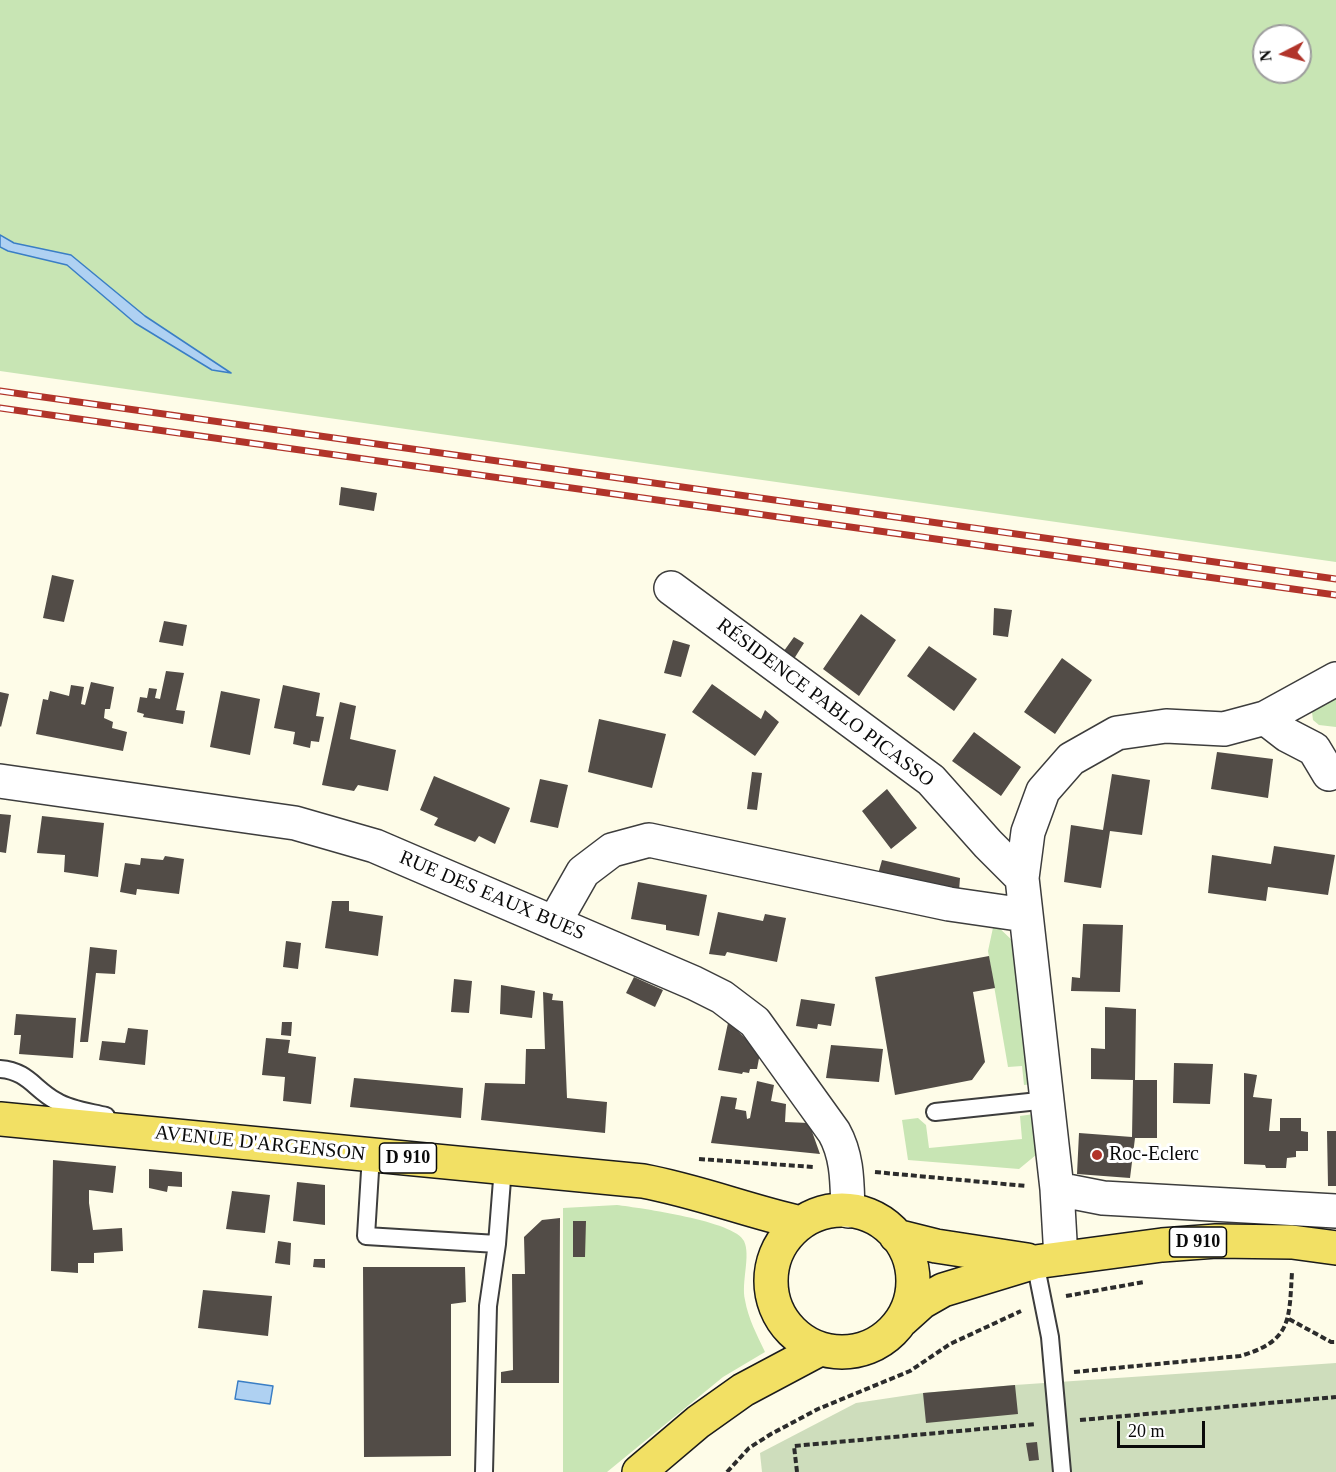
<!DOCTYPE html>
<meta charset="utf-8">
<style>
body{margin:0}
#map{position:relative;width:1336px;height:1472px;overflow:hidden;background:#fefce8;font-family:"Times New Roman",serif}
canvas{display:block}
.north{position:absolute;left:1252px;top:24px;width:60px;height:60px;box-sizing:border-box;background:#fff;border:2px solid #9d9d9d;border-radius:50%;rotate:264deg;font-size:16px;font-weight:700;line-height:24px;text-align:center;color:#0a0a0a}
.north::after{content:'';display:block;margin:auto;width:21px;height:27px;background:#b1342a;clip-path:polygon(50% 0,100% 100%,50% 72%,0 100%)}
.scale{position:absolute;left:1117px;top:1421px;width:88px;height:27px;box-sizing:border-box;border:3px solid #0a0a0a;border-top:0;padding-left:8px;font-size:18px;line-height:21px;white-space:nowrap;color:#0a0a0a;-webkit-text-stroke:4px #fff;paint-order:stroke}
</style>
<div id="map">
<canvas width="1336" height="1472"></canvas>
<div class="north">N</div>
<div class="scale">20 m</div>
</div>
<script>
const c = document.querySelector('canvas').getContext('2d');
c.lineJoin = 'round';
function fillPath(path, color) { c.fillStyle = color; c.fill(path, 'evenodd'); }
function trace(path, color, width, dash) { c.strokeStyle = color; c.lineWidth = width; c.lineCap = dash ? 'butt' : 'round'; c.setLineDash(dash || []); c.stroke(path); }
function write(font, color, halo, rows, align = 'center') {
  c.font = font + ' "Times New Roman",serif'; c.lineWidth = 6; c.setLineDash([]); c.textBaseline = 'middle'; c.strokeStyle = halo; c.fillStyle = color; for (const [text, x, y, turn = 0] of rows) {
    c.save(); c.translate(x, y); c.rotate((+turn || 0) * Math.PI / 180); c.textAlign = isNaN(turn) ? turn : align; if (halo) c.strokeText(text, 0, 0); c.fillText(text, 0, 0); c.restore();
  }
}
const green = new Path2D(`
 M0,0H1336V562L0,371ZM1264,36H1300V72H1264Z
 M1336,696V727L1319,725L1313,720L1312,712L1317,706Z
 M994,923L1016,944L1033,1084L1024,1085L1022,1066L1008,1067L988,951Z
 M1034,1114L1042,1150L1019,1169L908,1160L902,1120L918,1118L926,1125L929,1148L1022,1139L1020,1116Z
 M617,1205C640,1208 735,1221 744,1241C751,1256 741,1282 745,1300C748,1318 757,1335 765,1352L723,1377L607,1472H563V1208Z`);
const cemetery = new Path2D(`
 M1336,1363V1472H762L760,1453L856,1403L923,1393L1015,1385Z`);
const water = new Path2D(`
 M0,235L14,243L71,255L145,316L231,373L212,370L135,323L67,265L8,251L0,247Z
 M238,1381L273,1386L270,1404L235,1399Z`);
const building = new Path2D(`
 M341,487L377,493L374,511L339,505Z
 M52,575L74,580L64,622L43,618Z
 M994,608L1012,610L1008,637L993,635Z
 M861,614L896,640L859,696L823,669Z
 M164,621L187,625L183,646L159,642Z
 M794,637L804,643L792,662L781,655Z
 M673,640L690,645L681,677L664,673Z
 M929,646L977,679L954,711L907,676Z
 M1062,658L1092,680L1055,734L1024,712Z
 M166,671L184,673L176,710L185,711L183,724L143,717L144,714L137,712L140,697L147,698L149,688L157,689L155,698L160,699Z
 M91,682L114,687L110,709H105L104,718L113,722L112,728L127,732L123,751L36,734L43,699L48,700L50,691L69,696L71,685L84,687L81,704L85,705Z
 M712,684L761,719L765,710L779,722L755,756L692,712Z
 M283,685L320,693L316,716L324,717L319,742L311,741L310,748L293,744L295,732L274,728Z
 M221,691L260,699L250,755L210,747Z
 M0,692L9,694L1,727L0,726Z
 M340,702L356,706L350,739L396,750L388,791L358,785L354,791L322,785Z
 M599,719L666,734L652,788L588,772Z
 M974,732L1021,767L1001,796L952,761Z
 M1217,752L1273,759L1268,798L1211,789Z
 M752,772L762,773L757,810L747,809Z
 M1112,774L1150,780L1142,835L1110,831L1101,888L1064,882L1071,825L1103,830Z
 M434,776L510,808L495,844L479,836L475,842L434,825L438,818L420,810Z
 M540,779L568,785L558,828L530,822Z
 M887,789L917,828L891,849L862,811Z
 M0,814L11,815L6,853L0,852Z
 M42,816L104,823L98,877L64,872L65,855L37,853Z
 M1274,846L1335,855L1328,895L1268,887L1266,901L1208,893L1212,855L1271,864Z
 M165,856L184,859L179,894L137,889L136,895L120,892L125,863L140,865L141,858L163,860Z
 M882,860L960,878L959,891L878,874Z
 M638,882L707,895L699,936L666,930V925L631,919Z
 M332,901H349V911L383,916L378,956L325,948Z
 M718,912L763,921L765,914L786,918L777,962L727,952L725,956L709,954Z
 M1083,924L1123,925L1120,992L1071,991L1072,977L1080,978Z
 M286,941L301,943L298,969L283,967Z
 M90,947L117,950L115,974L96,973L88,1042H80Z
 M989,956L995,988L973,992L985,1062L972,1080L895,1095L875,977Z
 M634,977L663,990L655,1007L626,993Z
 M454,979L472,981L469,1013L451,1012Z
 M501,985L535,991L532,1018L500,1014Z
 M543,992L553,994L552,1000L563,1001L567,1098L607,1102L605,1133L481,1120L485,1083L525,1084L526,1049H545Z
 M801,999L835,1004L831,1026L818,1024L817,1029L796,1026Z
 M1105,1007L1136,1009L1135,1080H1157V1138H1135L1130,1178L1077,1174L1079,1133L1132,1137L1133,1080L1091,1079V1048L1105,1049Z
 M16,1014L76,1018L73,1058L19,1054L21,1035H14Z
 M282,1022H292L291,1036L281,1035Z
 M728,1023L736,1029L760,1053L757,1069H750L749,1073L743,1072L742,1074L718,1070Z
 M128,1028L148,1030L145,1065L99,1060L102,1041L125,1043Z
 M266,1038L290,1040L288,1053L316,1057L311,1104L283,1101L285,1077L262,1075Z
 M831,1045L883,1049L879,1082L826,1078Z
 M1174,1063L1213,1064L1210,1104L1173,1103Z
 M1244,1073L1257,1075L1253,1097L1272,1099L1269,1131H1280V1118H1301V1131L1308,1132V1151H1296V1157L1287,1158L1286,1168H1266L1265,1165L1244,1164Z
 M354,1078L463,1088L461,1118L350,1107Z
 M757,1081L774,1085L771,1101L786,1104L785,1122L809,1123L820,1154L711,1143L721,1096L737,1098L735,1109L746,1111L747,1119L750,1118Z
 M1327,1131H1336V1186H1328Z
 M53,1160L116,1166L113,1193L89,1190V1203L93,1230L122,1228L123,1251L94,1253V1263H78V1273L51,1271Z
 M149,1169L182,1172V1187L168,1186L167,1192L149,1188Z
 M297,1182L325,1185V1225L293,1221Z
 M232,1191L270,1195L265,1233L226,1229Z
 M560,1218L559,1383H501V1372L513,1370L512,1274H525L524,1237L542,1220Z
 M573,1221H586L585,1257H573Z
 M278,1241L291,1243L290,1265L275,1263Z
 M314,1259H325V1268L313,1267Z
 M363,1267H465L466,1302L451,1304V1456L364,1457Z
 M203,1290L272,1296L268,1336L198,1328Z
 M1015,1385L1018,1414L926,1423L923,1393Z
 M1037,1442L1039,1460L1029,1461L1026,1443Z`);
const path = new Path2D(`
 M699,1159L814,1167
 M875,1172L1026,1186
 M1066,1296L1144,1282
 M1289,1319L1331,1342H1336
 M1074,1372L1240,1356C1292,1341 1289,1320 1292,1272
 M1080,1420L1336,1397
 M727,1472L749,1448L771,1434L818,1409L910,1371L950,1344L1021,1311
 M797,1472L794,1446L1036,1424`);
const service = new Path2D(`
 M0,1069C28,1071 34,1089 56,1101C70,1110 90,1112 106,1116
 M935,1112L1048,1100
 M371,1155L366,1236L497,1244L503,1167
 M1035,1262L1050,1337L1062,1472
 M484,1472L488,1306L497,1244`);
const minor = new Path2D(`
 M671,588L931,780L988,844L1022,878L1057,1189L1061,1258
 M1265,718L1287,735L1314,749L1329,774
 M0,781L295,823L375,846L694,983L722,997L755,1022L834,1132C848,1157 847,1184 848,1211
 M1022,878L1028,832L1043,791L1071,759L1117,733L1166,726L1224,729L1265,718L1336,679
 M554,923L583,872L612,850L649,840L949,904L1025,915
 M1057,1189L1103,1198L1336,1211`);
const primary = new Path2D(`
 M0,1119L643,1181C697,1191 748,1211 801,1223
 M771 1281a71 71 0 1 1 142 0a71 71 0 1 1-142 0Z
 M896,1236L936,1246L1027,1260
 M902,1320L922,1302L943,1290L1035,1262L1162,1245L1216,1241L1292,1242L1336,1248
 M639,1472L698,1422L743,1390L820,1349`);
const rail = new Path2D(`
 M0,391L1336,579
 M0,408L1336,595`);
const markers = [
 [1097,1155,6,"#b1342a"]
];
const shields = [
 [408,1158,57],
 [1198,1242,57]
];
const shieldNames = [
 ["D 910",408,1158],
 ["D 910",1198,1242]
];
const streetNames = [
 ["RÉSIDENCE PABLO PICASSO",825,703,37],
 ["RUE DES EAUX BUES",492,896,23],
 ["AVENUE D'ARGENSON",260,1144,6]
];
const poiNames = [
 ["Roc-Eclerc",1109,1155]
];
fillPath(green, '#c8e5b4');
fillPath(cemetery, '#ceddbc');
fillPath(water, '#afd1f2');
trace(water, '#3a7ec5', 1.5);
fillPath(building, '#524c47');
trace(service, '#3d3d3d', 20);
trace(minor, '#3d3d3d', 36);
trace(primary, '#1b1b1b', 36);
trace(path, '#2c2c2c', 4, [6, 3]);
trace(service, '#fff', 16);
trace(minor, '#fff', 33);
trace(primary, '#f2e064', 33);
trace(rail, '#b1342a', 7);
trace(rail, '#fff', 4.5, [14]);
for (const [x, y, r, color] of markers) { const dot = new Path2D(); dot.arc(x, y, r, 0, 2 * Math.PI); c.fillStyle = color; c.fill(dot); trace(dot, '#fff', 2); }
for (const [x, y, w] of shields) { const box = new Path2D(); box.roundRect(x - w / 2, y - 15, w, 30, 4.5); c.fillStyle = '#fff'; c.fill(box); trace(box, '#0a0a0a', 1.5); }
write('bold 18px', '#0a0a0a', null, shieldNames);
write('20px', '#0a0a0a', '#fff', streetNames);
write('20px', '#0a0a0a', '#fff', poiNames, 'left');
</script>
